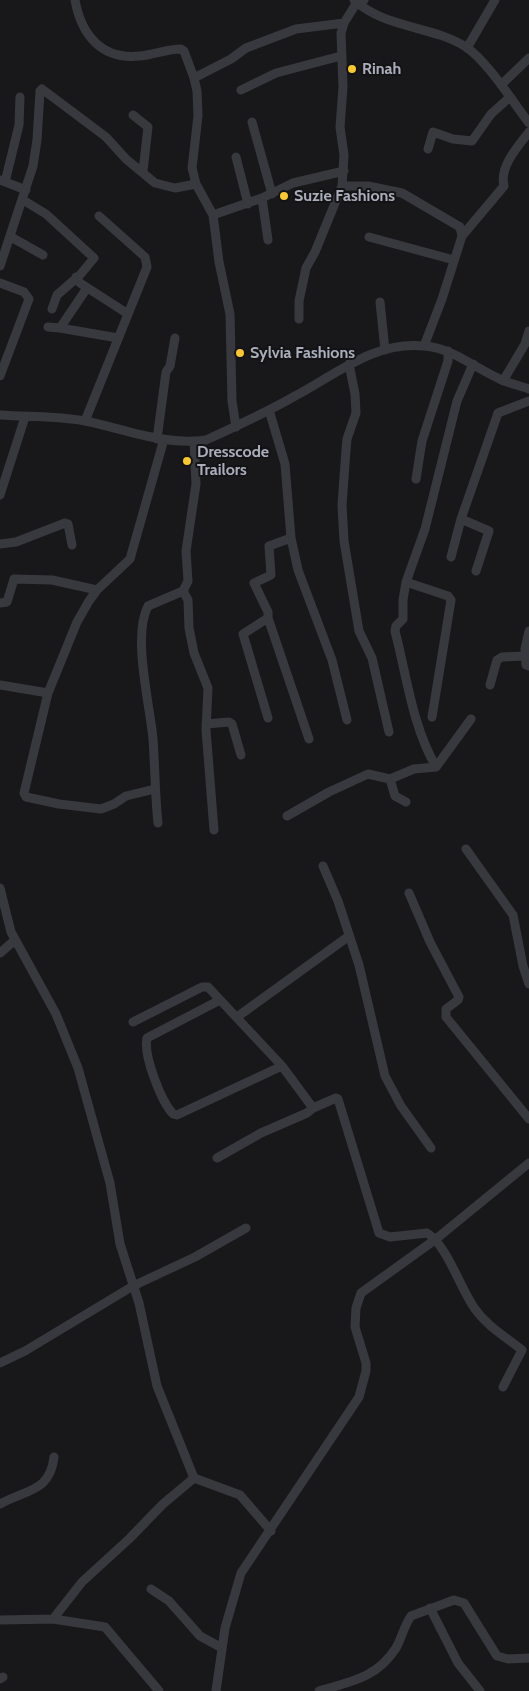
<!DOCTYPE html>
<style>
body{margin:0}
canvas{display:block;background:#18181a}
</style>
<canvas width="529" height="1691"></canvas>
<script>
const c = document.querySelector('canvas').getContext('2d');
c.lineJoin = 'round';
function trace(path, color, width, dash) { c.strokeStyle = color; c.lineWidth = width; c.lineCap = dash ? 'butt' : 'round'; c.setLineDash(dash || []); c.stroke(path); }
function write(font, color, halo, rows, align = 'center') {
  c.font = font + ' Cabin,sans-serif'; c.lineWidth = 4; c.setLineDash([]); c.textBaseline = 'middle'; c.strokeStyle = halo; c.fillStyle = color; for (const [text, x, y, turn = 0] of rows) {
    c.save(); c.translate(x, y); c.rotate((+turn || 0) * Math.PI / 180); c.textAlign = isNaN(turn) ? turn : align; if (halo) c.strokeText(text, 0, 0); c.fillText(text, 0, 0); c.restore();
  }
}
const minor = new Path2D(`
 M75,0C81,34 101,60 139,56C153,55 167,49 181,49L184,51L194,78L197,91L198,116L192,168L196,184L213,215L219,262L230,314L232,401L236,427
 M354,0C386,29 431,25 466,47C487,61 513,102 529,123
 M467,48L495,0
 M194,78L231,59L246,48L296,29L344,23
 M501,85L529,58
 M241,90L276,73L341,56
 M133,115L148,127L143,171
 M252,122L272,194
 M428,149L433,132L453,139L472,141L491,114L510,97
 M236,157L248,204
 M0,180L26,190
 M5,182L19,125L20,97
 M342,186H368L402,193L460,227L462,236L442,299L424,346
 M262,198L268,240
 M23,200L46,214L94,258L80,275L57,295L52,309
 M213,215L262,198L293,183L344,171
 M462,236L504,186C499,167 518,146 529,132
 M11,237L43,255
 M369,237L454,260
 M0,266L33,166L37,140L40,91L42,89L106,137L126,159L155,183L175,188L196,184
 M76,277L80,283L128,314
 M0,283L24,292L29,299L0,376
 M380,302L385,350
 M299,319V301L306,268L315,252L342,186L344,155L340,127L343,87L341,33L344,23L357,2L364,0
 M48,327L60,328L87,288
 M60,328L118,338
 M349,364L355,394L356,413L347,439L346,450L342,505L344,541L359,631L372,658L389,732
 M503,381L525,344L529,331
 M269,410L285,464L291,538L298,570L332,660L347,720
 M0,415C28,417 57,416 85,421C125,429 164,446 206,440C237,426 267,412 295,396C337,374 374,341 424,346C454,348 477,370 504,381C512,384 521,386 529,389
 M85,421L147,267L145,257L99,216
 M157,439L166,372L170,366L175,338
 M416,479L422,441L448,361V351
 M0,495L25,417
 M461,519L489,531L476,571
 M291,538L269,546L271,575L254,583L268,612V618L309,739
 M0,544L16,542L65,523L68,524L72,545
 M451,557L461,519L498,413L529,401
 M406,582L448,596L451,600L432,717
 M183,591L188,600L189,628L194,653L208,688L206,730L214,830
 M0,603L7,602L14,579L52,580L97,590
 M268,618L243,634L268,718
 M529,631L525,649L526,665L529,666
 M0,685L48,693
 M490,685L497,660L502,657L525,656
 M206,724L229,722L232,724L241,755
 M436,767C412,725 407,677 395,631L396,626L403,619V600L406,582L425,529L457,401L473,364
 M390,779L395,796L406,802
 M155,789L126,796L114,804L101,809L59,804L26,797L24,793L48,693L77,622L89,601L97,590L130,559L164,439
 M287,816L329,792L368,774L390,779L414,769L436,767L471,719
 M158,823C155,795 155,767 153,739C150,705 132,636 148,606L183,591L188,581L186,551L196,484L194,441
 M466,849L513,915L523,966L529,984
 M323,866L338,901L359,965L385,1076L401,1106L431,1148
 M0,888L11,932L56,1014L78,1068L110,1183L120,1244L139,1303L157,1386L194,1478L240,1495L271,1531
 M409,893L430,942L459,997L458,1000L446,1009V1017L529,1119
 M0,953L15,940
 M220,1000L147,1038C143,1055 161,1101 173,1114L177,1115L282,1066
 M237,1017L349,936
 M133,1022L202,987H208L282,1066L313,1108
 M217,1158L261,1133L307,1113L313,1108L336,1098L338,1099L379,1233L390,1237L427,1233C447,1245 460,1288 475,1309C487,1326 506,1337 522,1350L503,1387
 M0,1363L25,1351L133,1286L195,1257L246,1228
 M0,1504C27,1489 50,1492 54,1457
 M151,1589L169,1601L200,1636L222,1648
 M430,1608L458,1663L480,1691
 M53,1619L82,1582L129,1539L163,1504L194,1478
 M0,1620L53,1619L105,1627L159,1691
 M0,1679L3,1677
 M216,1691L225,1628L241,1573L359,1397L366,1371V1363L355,1327L356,1308L361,1293L436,1239L529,1163
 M319,1691C350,1682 377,1678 396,1648C402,1637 404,1626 411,1616L454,1600L464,1603L497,1656L508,1659L529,1658`);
const markers = [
 [352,69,5,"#fac72f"],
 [284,196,5,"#fac72f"],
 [240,353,5,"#fac72f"],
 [187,461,5,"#fac72f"]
];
const poiNames = [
 ["Rinah",362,69],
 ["Suzie Fashions",294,196],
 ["Sylvia Fashions",250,353],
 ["Dresscode",197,452],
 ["Trailors",197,470]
];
trace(minor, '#38393f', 9);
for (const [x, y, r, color] of markers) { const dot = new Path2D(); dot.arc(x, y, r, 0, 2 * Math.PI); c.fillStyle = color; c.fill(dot); trace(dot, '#131315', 2); }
write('bold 16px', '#a9adba', '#131315', poiNames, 'left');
</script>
